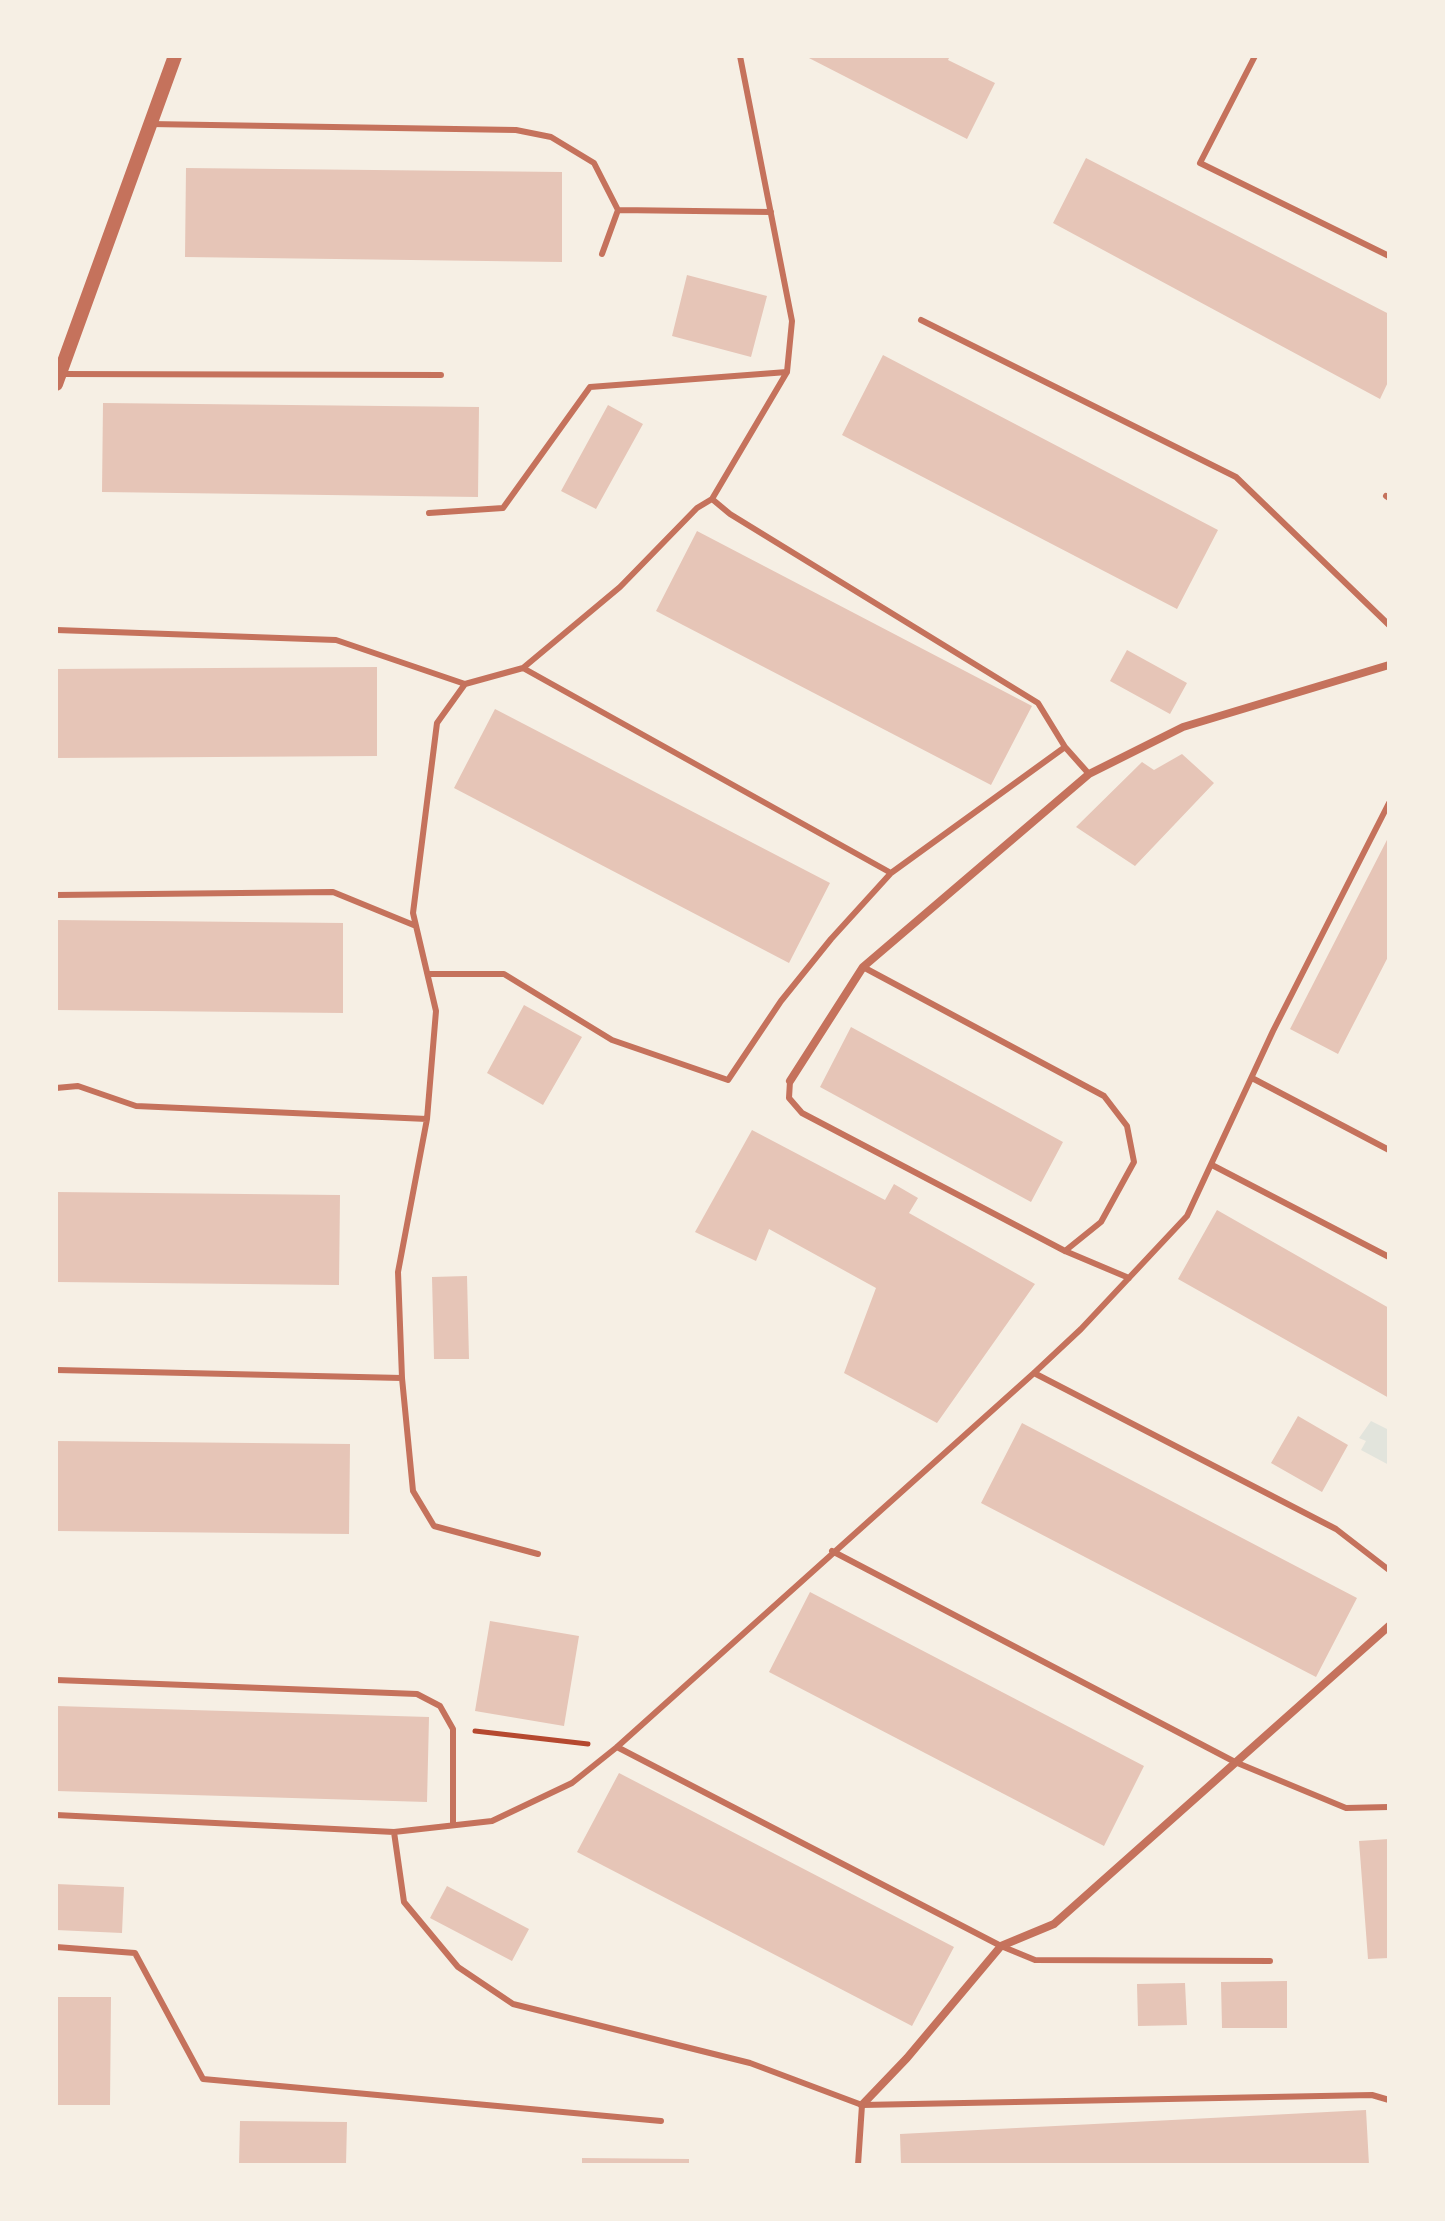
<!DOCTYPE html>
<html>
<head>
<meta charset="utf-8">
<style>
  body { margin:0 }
  #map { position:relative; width:1445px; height:2221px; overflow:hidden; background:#f6efe4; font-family:Quicksand,sans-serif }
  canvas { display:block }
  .frame { position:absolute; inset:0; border:58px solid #f6efe4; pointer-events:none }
</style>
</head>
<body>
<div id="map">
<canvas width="1445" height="2221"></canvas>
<div class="frame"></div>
</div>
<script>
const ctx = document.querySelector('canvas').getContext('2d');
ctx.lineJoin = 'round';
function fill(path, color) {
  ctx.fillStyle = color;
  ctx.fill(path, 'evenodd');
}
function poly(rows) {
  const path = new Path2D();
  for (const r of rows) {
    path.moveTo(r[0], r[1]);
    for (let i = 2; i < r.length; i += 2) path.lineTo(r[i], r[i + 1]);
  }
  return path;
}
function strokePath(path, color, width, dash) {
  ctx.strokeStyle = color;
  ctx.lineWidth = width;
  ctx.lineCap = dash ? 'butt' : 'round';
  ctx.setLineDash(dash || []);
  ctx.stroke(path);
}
fill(poly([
  [1371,1421,1389,1430,1389,1465,1361,1450,1366,1441,1359,1438]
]), '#e2e4dc');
fill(poly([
  [805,56,950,56,948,60,995,83,967,139],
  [1086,158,1389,314,1389,380,1380,399,1053,223],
  [186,168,562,172,562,262,185,257],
  [687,275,767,296,751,357,672,336],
  [883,355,1218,530,1177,609,842,435],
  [103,403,479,407,478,497,102,492],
  [608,405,643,424,596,509,561,491],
  [697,531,1032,706,991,785,656,611],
  [1127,650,1187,683,1170,714,1110,681],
  [377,667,377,756,56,758,56,669],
  [495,709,830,883,789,963,454,788],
  [1182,754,1214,783,1135,866,1076,827,1142,762,1154,770],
  [1389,836,1389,955,1338,1054,1290,1029],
  [56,920,343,923,343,1013,56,1010],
  [524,1005,582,1037,543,1105,487,1073],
  [851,1027,1063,1142,1031,1202,820,1087],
  [752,1130,885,1200,894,1184,918,1198,909,1213,1035,1284,937,1423,844,1373,876,1288,769,1229,756,1261,695,1232],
  [56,1192,340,1195,339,1285,56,1282],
  [1217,1210,1389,1308,1389,1398,1178,1279],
  [467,1276,469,1359,434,1359,432,1277],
  [1298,1416,1348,1445,1322,1492,1271,1463],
  [1022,1423,1357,1598,1316,1677,981,1503],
  [56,1441,350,1444,349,1534,56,1531],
  [810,1592,1144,1766,1104,1846,769,1672],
  [490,1621,579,1636,564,1726,475,1711],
  [56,1706,429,1717,427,1802,56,1791],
  [619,1773,954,1947,912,2026,577,1852],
  [1389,1839,1389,1958,1368,1959,1359,1841],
  [56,1884,124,1887,122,1933,56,1930],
  [447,1886,529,1929,512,1961,430,1918],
  [1287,1981,1287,2028,1222,2028,1221,1982],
  [1185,1983,1187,2025,1138,2026,1137,1984],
  [56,1997,111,1997,110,2105,56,2105],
  [1366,2110,1369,2165,901,2165,900,2134],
  [240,2121,347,2122,346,2165,239,2165],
  [582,2158,689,2159,689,2165,582,2165]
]), '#e6c5b7');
strokePath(poly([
  [475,1731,588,1744]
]), '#b5482f', 5);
strokePath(poly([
  [1255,56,1200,163,1389,256],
  [150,124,516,130,551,137,594,163,618,210],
  [602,254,618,210,771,212],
  [921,320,1236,477,1389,625],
  [60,374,441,375],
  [1386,496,1389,498],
  [712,499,730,514,1038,703,1065,747,1089,774],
  [429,513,503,508,590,387,787,372],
  [56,630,336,640,465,684],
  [523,668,891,873],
  [56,895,333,892,416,926],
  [863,967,1104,1096,1127,1126,1134,1162,1101,1222,1065,1251],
  [428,974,504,974,612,1040,728,1080,781,1001,831,939,891,873,1065,747],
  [1252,1078,1389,1150],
  [790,1081,789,1098,802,1113,1065,1251,1129,1278],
  [56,1088,78,1086,136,1106,427,1119],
  [1212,1165,1389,1257],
  [56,1370,402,1378],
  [1034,1373,1336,1529,1389,1570],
  [832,1551,1235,1762,1346,1808,1389,1807],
  [538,1554,434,1526,413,1491,402,1378,398,1272,427,1119,436,1011,413,913,437,723,465,684,523,668,620,587,697,508,712,499,787,372,792,321,740,56],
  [56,1680,417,1694,440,1706,453,1729,453,1825],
  [617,1747,1001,1946,1035,1960,1270,1961],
  [56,1815,394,1832,492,1821,572,1783,617,1747,1034,1373,1081,1329,1187,1216,1273,1031,1389,803],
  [394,1832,404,1902,458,1967,513,2004,750,2063,862,2105,1372,2095,1389,2100],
  [56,1947,135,1953,203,2079,661,2121],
  [858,2165,862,2105]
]), '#c5725c', 6);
strokePath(poly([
  [790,1081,863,967,1089,774,1183,727,1389,665],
  [862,2105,907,2058,1001,1946,1054,1924,1389,1626]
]), '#c5725c', 8);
strokePath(poly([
  [56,384,175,56]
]), '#c5725c', 14);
</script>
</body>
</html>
